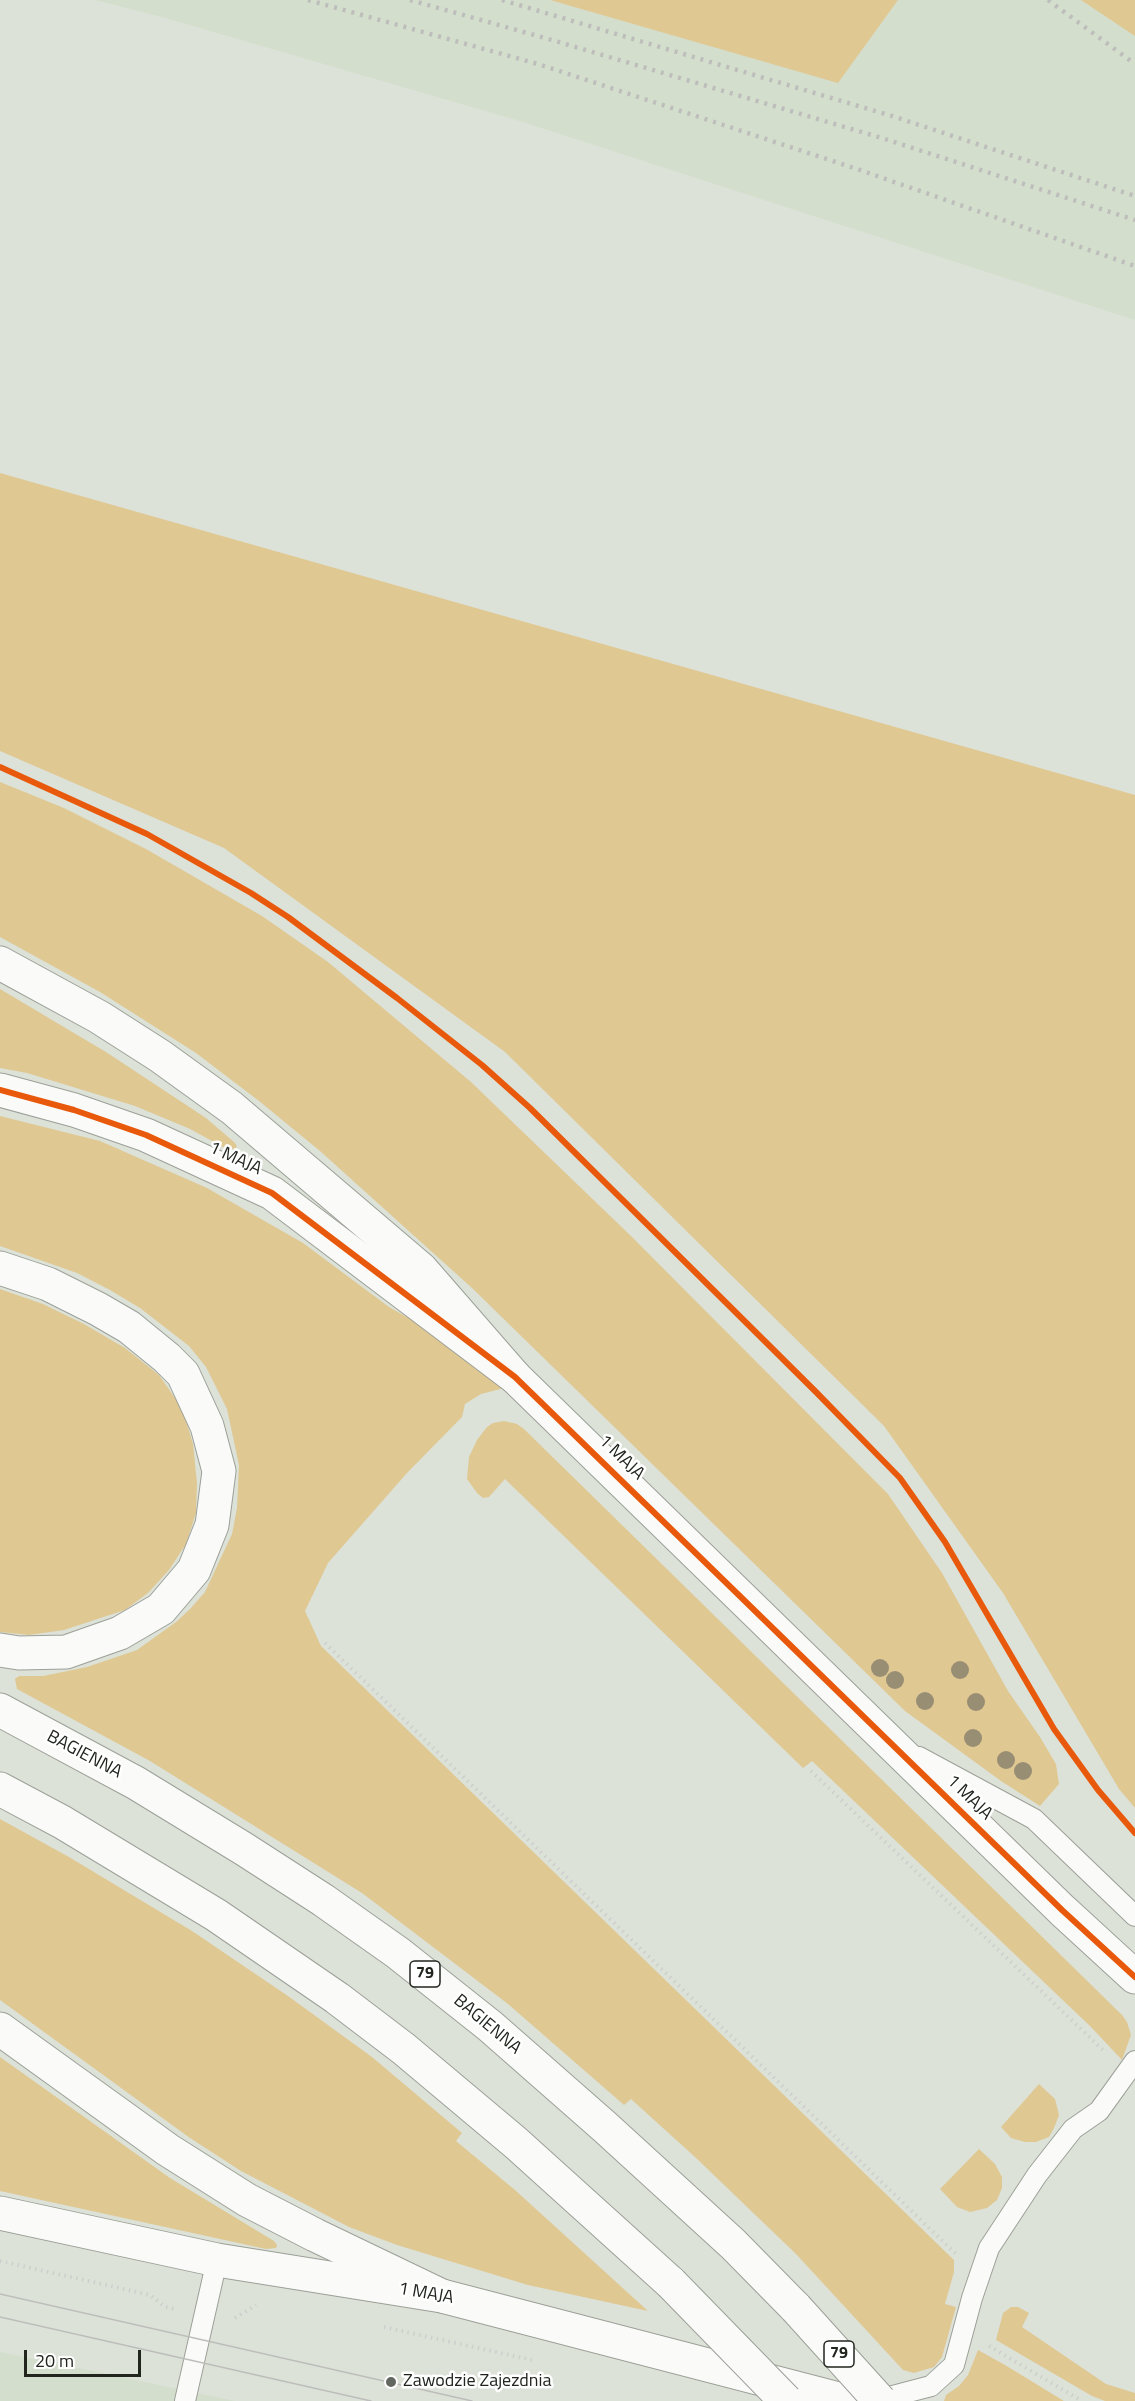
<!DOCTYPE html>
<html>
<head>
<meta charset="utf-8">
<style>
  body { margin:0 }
  #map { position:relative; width:1135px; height:2401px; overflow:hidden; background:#dce2d8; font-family:"Titillium Web",sans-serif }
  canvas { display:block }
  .scale { position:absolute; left:24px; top:2350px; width:117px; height:27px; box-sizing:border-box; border:3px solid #21251e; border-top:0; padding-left:8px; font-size:18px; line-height:21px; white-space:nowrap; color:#21251e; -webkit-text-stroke:4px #fff; paint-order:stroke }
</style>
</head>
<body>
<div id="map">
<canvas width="1135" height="2401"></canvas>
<div class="scale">20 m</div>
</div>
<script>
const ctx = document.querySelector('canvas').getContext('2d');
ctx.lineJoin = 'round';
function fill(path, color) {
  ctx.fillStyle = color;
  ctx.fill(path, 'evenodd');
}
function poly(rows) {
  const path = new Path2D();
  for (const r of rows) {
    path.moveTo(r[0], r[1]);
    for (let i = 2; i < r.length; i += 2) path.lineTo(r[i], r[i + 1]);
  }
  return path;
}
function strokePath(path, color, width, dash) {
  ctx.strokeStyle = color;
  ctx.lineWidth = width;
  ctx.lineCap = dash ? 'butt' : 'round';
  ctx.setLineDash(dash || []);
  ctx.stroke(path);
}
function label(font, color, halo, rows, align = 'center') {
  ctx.font = font + ' "Titillium Web",sans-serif';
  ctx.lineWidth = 5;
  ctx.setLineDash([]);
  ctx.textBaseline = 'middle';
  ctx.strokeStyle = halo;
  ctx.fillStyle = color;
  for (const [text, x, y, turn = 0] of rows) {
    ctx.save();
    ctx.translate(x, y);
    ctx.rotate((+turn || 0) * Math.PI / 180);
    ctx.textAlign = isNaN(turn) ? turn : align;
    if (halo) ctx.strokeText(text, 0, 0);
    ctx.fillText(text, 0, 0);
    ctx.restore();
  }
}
fill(poly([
  [95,0,550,0,838,82,898,0,1135,0,1135,320,523,122,162,17],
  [0,2352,102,2373,235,2401,0,2401]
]), '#d3decc');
fill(poly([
  [550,0,898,0,838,83],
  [1081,0,1135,0,1135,36],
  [0,473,1135,795,1135,1808,1119,1789,1003,1593,884,1426,505,1052,224,848,0,751],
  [0,782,64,808,146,849,262,916,328,962,471,1082,630,1235,888,1494,942,1573,1008,1691,1040,1737,1056,1764,1059,1784,1040,1806,1001,1781,905,1711,472,1288,320,1151,259,1101,196,1053,100,992,0,937],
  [0,989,106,1052,206,1118,234,1142,237,1146,235,1149,223,1147,190,1129,135,1106,27,1073,0,1068],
  [0,1116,100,1141,207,1188,303,1243,389,1307,437,1334,504,1388,481,1394,465,1404,462,1417,407,1473,328,1563,305,1611,321,1646,954,2260,954,2272,945,2304,956,2307,942,2357,934,2367,914,2373,903,2370,796,2254,695,2157,631,2099,624,2105,508,2004,362,1893,150,1761,17,1689,15,1679,19,1676,43,1676,87,1667,137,1650,176,1622,190,1609,205,1592,232,1534,237,1508,239,1465,227,1409,206,1367,189,1346,140,1308,110,1290,77,1273,0,1246],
  [0,1289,43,1304,84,1324,125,1348,159,1375,182,1408,193,1444,197,1483,196,1513,186,1544,169,1570,148,1593,125,1610,64,1630,29,1635,0,1632],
  [504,1421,517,1424,524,1429,1122,2015,1127,2022,1131,2035,1122,2060,1091,2027,812,1761,803,1768,505,1479,489,1497,483,1498,477,1493,467,1479,469,1457,477,1440,487,1427,493,1423],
  [0,1819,69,1857,192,1931,288,1996,372,2057,462,2133,456,2141,515,2190,648,2311,528,2285,397,2245,349,2227,241,2171,190,2138,0,2000],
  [0,2057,170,2178,274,2241,277,2245,276,2248,266,2249,0,2191],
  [1039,2084,1055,2099,1059,2115,1054,2128,1049,2137,1036,2142,1025,2142,1011,2138,1001,2127],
  [979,2149,995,2164,1002,2177,1002,2188,997,2200,987,2208,970,2212,957,2207,940,2189],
  [1011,2307,1018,2307,1029,2313,1022,2327,1106,2384,1135,2393,1135,2401,1105,2401,1092,2396,996,2340,1003,2313],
  [978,2350,1005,2365,1064,2401,944,2401,946,2395,959,2386,968,2375]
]), '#e0c893');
const service = poly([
  [919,1757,1034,1819,1135,1916],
  [185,2401,217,2260],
  [874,2401,931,2386,954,2365,972,2298,989,2248,1037,2175,1073,2129,1099,2111,1135,2061]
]);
const tertiary = poly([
  [0,1090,74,1110,146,1135,272,1193,515,1377,1062,1910,1135,1977],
  [0,2213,217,2260,442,2296,846,2401]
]);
const primary = poly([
  [0,963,99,1017,160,1056,232,1108,421,1269,515,1377],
  [0,1268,48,1284,98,1309,129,1327,167,1358,183,1374,207,1426,219,1471,212,1525,194,1570,161,1609,120,1633,66,1652,19,1653,0,1650],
  [0,1710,136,1783,244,1849,323,1900,398,1953,490,2026,605,2127,733,2244,796,2308],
  [0,1789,62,1822,216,1915,337,1998,404,2049,516,2143,671,2283],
  [0,2029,168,2150,247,2200,315,2235,442,2296]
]);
strokePath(service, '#9ca098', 22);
strokePath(tertiary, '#9ca098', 35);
strokePath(primary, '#9ca098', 35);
strokePath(poly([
  [325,1643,956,2254],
  [811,1771,1106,2053],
  [0,2261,150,2295,165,2307,175,2309],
  [235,2318,256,2305],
  [384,2327,532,2360],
  [989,2346,1082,2401]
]), '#cecfcd', 4, [1.5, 4.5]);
strokePath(service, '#fafbf9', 20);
strokePath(tertiary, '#fafbf9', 33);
strokePath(primary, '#fafbf9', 33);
strokePath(poly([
  [0,2294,472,2401],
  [0,2317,371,2401]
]), '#bdbebb', 1.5);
strokePath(poly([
  [308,0,538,64,857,169,1135,266],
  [410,0,552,40,885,139,1135,220],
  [502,0,892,116,1135,196],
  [1048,0,1135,64]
]), '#bdbebb', 4.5, [3, 6]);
const primaryBridge = poly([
  [671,2283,786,2401],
  [796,2308,880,2401]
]);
strokePath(primaryBridge, '#9ca098', 35, []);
strokePath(primaryBridge, '#fafbf9', 33);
strokePath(poly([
  [0,767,147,834,251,893,288,917,397,998,482,1065,530,1108,816,1392,900,1478,945,1542,1054,1729,1098,1790,1135,1833],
  [0,1090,74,1110,146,1135,272,1193,515,1377,1062,1910,1135,1977]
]), '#e8590c', 6);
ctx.fillStyle = '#988e74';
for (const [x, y] of [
  [880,1668],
  [960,1670],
  [895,1680],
  [925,1701],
  [976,1702],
  [973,1738],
  [1006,1760],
  [1023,1771]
]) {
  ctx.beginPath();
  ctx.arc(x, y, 9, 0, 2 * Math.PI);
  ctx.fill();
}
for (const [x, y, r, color] of [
  [391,2382,6,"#62675f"]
]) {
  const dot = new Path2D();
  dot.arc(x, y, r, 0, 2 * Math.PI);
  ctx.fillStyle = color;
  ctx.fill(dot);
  strokePath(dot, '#fff', 2);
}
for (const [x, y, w] of [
  [425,1974,30],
  [839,2354,30]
]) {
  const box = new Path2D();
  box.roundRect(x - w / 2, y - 13, w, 26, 4.5);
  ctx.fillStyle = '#fff';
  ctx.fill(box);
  strokePath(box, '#21251e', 1.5);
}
label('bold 16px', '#21251e', null, [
  ["79",425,1974],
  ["79",839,2354]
]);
label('18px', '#21251e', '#fff', [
  ["1 MAJA",235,1159,25],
  ["1 MAJA",621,1458,44],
  ["BAGIENNA",84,1755,28],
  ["1 MAJA",969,1798,44],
  ["BAGIENNA",487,2025,40],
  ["1 MAJA",426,2294,10]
]);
label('18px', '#21251e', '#fff', [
  ["Zawodzie Zajezdnia",403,2382]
], 'left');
</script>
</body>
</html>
